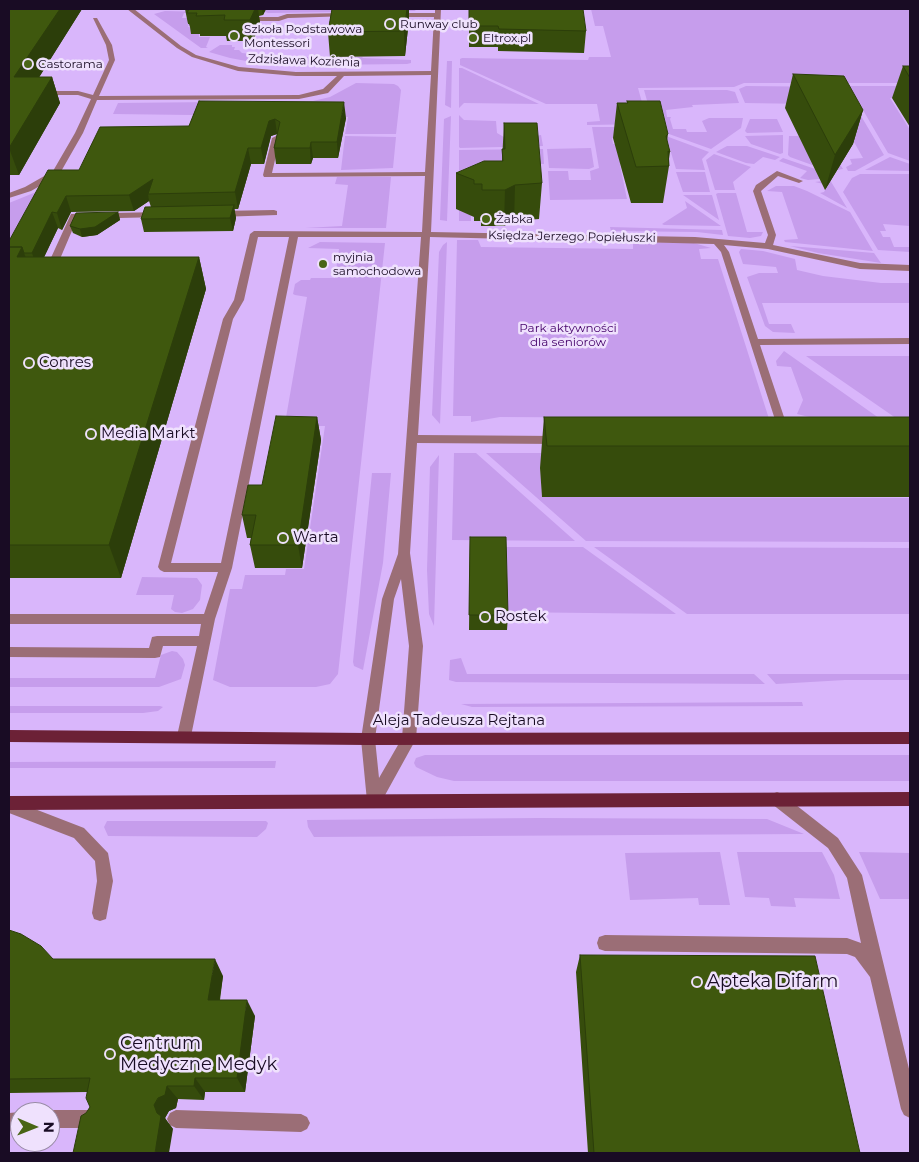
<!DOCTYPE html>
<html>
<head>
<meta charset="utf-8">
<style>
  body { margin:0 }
  #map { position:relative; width:919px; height:1162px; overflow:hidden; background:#d9b6fb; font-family:Montserrat,sans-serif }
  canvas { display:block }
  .frame { position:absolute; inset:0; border:10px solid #190c24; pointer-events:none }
  .north { position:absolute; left:10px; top:1102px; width:50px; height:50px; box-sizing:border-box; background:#efe1fd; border:1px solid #998ca6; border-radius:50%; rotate:91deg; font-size:14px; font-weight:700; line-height:20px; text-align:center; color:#190c24 }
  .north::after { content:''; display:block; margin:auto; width:18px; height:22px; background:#496516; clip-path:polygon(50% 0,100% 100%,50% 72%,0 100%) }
</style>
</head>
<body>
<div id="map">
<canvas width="919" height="1162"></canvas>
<div class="frame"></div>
<div class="north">N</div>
</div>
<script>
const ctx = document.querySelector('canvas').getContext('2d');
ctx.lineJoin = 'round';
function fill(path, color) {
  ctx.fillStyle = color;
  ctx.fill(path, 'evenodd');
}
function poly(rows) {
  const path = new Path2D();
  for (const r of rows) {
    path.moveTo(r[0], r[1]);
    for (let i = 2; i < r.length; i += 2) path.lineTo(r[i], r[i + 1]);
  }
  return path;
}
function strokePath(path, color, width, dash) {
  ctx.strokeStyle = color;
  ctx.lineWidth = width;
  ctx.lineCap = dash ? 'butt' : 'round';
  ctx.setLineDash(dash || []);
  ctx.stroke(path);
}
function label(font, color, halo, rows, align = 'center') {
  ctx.font = font + ' Montserrat,sans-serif';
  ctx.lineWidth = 5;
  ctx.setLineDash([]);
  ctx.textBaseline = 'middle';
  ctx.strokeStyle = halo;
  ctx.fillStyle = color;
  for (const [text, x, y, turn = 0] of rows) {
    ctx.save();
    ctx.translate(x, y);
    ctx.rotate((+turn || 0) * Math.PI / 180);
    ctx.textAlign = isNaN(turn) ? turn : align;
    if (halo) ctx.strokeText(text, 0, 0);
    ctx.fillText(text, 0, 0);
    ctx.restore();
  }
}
fill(poly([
  [257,9,413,9,416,11,268,13],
  [591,9,910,9,910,83,744,83,734,87,638,88,648,124,587,125,587,122,600,121,597,104,546,104,460,65,460,59,462,58,588,60,589,57,611,57,603,26,595,26],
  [165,11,211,12,184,13,182,18,190,18,187,24,189,24,188,27,192,27,191,31,193,34,199,34,199,37,210,37,206,47,208,48,201,48,154,14],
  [220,45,232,45,232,47,235,47,234,50,239,50,242,53,261,55,261,58,308,57,312,64,257,63,230,58,209,52],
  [326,57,362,57,363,58,411,60,411,63,407,64,320,65],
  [447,61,452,61,451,108,445,105],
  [459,68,462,68,539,104,464,103,459,108],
  [356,83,394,84,398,86,401,90,396,134,345,134,348,117,113,114,118,103,313,101,330,97],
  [746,86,844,87,884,155,855,171,848,171,846,167,852,164,850,159,863,158,840,117,807,104,745,103,739,89],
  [849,86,910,86,910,98,890,98,910,130,910,161,888,153],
  [644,90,727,90,735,92,739,103,692,105,693,107,666,110,667,117,671,117,670,119,673,129,686,129,687,132,707,132,702,121,709,118,743,118,741,128,711,149,655,129],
  [459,115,464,120,496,121,497,133,509,140,541,135,543,146,460,148,459,147],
  [451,116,447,221,440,220,444,119],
  [750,119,777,119,783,132,747,133,745,131],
  [592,127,642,127,622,137,612,138,613,144,619,144,621,153,617,154,622,154,620,165,627,199,550,200,548,171,568,171,569,180,591,180,590,171,599,168],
  [783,135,783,153,780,154,751,144,745,136],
  [345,136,396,137,393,168,341,170],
  [666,136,709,152,702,159,705,170,676,169],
  [789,136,804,136,838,161,843,169,829,171,790,157,788,155],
  [727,146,747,146,780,157,775,160,763,157,754,164,746,163,716,152],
  [591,148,594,167,589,169,549,168,547,149],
  [543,149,544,164,502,163,470,196,471,221,459,221,459,150],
  [714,154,751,167,733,182,735,190,715,190,706,160],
  [890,157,910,164,910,171,865,170],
  [783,158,827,173,830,178,808,180,800,178,807,171,779,161],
  [676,172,705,172,710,192,683,192],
  [860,174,910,174,910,226,883,224,886,231,880,231,883,237,890,237,894,247,910,247,910,252,878,250,843,192,852,178],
  [337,177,391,177,386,228,305,228,342,226,348,185,335,184],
  [830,180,847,208,820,193,824,192,828,185,815,182],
  [51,186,9,248,9,203],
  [776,186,794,186,807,191,850,212,873,251,785,242,784,240,798,239,782,192,767,191],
  [718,193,736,193,747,232,763,232,761,236,750,238,728,236,716,194],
  [683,195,712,195,719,220],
  [685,201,721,226,664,225,662,224,687,208],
  [610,227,722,230,723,235,697,232,611,231],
  [457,240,478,240,481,247,633,249,633,242,694,243,711,248,699,249,701,259,718,259,770,422,672,418,500,417,471,422,471,416,453,416],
  [320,242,385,243,338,674,330,684,316,687,230,687,213,680,230,589,242,589,245,575,285,575,286,569,304,569,325,426,301,426,284,429,307,297,295,295,293,294,295,284,301,280,310,280,311,278,335,278,339,249,308,248],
  [447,242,440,424,432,415,439,252,443,245],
  [790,246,874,253,881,263,818,253],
  [741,249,763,251,795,259,797,270,823,276,881,283,910,283,910,303,762,303,769,324,791,324,795,333,773,332,765,326,747,277,759,273,778,273,776,267,743,264,739,252],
  [784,351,886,423,809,417,797,414,803,400,791,367,777,366,776,361],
  [806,356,910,356,910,423,903,423],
  [454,453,476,453,575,541,452,540],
  [486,453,557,453,559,468,540,468,542,497,910,498,910,542,586,541],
  [439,455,434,626,429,614,427,570,430,467],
  [372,473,391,473,383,563,363,670,354,666,353,662],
  [470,547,583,547,676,614,503,612],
  [594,547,910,548,910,614,687,614],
  [142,577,197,578,202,585,200,600,193,609,182,613,175,612,171,609,174,595,136,595],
  [172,651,177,652,183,659,185,665,181,679,159,687,9,687,9,678,155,678,161,655],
  [461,658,467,674,754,674,765,684,456,682,449,680,450,660],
  [767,674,910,674,910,680,845,680,776,684],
  [802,702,803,706,472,707,461,704],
  [9,706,160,706,163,707,158,711,143,713,9,713],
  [425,755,910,755,910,781,454,781,437,777,416,767,414,763,416,758],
  [276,761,275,768,9,768,9,762],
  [538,818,767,819,804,834,314,837,308,827,307,820],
  [107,821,266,821,268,823,266,829,257,837,108,836,104,827],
  [720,852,730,905,699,905,698,898,630,900,625,853],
  [737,852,822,852,834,875,840,899,794,898,796,907,771,906,769,898,745,897],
  [859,852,910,853,910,899,880,899]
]), '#c69dec');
fill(poly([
  [127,9,134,9,181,46,196,55,239,67,296,72,431,71,434,17,393,17,390,15,393,13,435,13,435,9,441,9,431,232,695,237,765,243,768,235,753,191,756,185,777,171,803,181,799,183,778,176,761,191,776,235,773,245,860,263,910,265,910,271,860,269,768,249,724,245,729,252,758,339,910,338,910,344,760,345,789,432,784,436,779,432,721,252,714,244,430,237,418,435,558,436,563,440,558,444,417,443,410,553,423,646,416,739,379,806,374,808,369,806,367,801,361,739,382,599,398,554,421,237,298,237,232,568,215,619,191,736,189,740,184,742,179,740,177,736,197,646,163,646,160,657,155,658,9,657,9,647,149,648,152,637,157,636,199,636,201,624,9,624,9,614,204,614,218,572,164,572,160,570,158,567,223,319,234,300,250,234,254,231,422,232,425,176,264,177,263,175,272,138,276,136,280,138,272,173,425,172,431,75,344,76,328,93,299,99,97,100,83,133,59,175,31,191,9,198,9,193,25,187,53,171,75,133,91,99,78,95,43,95,39,93,43,91,78,91,93,95,109,60,106,45,93,18,97,18,112,45,115,60,99,96,299,95,323,89,337,76,296,76,238,71,192,57,177,48,127,9],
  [258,237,289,237,221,563,171,563,233,319,244,300,258,237],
  [401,579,409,646,402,738,379,778,375,739,394,599,401,579],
  [348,13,350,14,350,16,288,18,279,21,243,21,240,19,243,17,278,17,287,14,348,13],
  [274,210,277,211,277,215,219,217,215,214,219,211,274,210],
  [159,212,162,213,162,217,77,219,54,273,49,276,44,273,71,214,159,212],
  [777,792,782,794,838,838,862,875,910,1073,910,1118,904,1115,901,1109,870,977,855,957,847,954,605,951,599,949,597,943,599,937,605,935,847,938,861,943,847,878,828,848,772,804,770,799,772,794,777,792],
  [9,799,84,828,108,853,113,881,106,919,100,921,94,919,92,913,97,881,95,861,74,838,9,813,9,799],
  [50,1110,93,1110,99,1113,102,1119,99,1125,93,1128,50,1128,50,1112,45,1112,50,1110],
  [176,1110,301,1114,307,1117,310,1123,307,1129,301,1132,176,1128,170,1125,167,1119,170,1113,176,1110],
  [20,1112,20,1130,9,1131,9,1113,20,1112]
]), '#9b6e76');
fill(poly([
  [9,730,368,733,910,732,910,744,368,745,9,742,9,730],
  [910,792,910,806,9,810,9,796,910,792]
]), '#6c2136');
fill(poly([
  [9,9,82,9,39,77,52,77,60,103,19,175,9,175],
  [185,9,266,9,263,15,259,16,260,23,253,41,227,41,226,36,200,36,200,34,191,34,190,27,189,24,188,24],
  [332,9,409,9,409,19,405,56,330,57,328,32],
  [469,9,586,31,584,53,498,51,498,47,469,47],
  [903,66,910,66,910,127,892,98],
  [793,74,863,110,853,144,825,190,785,108],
  [199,101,346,118,338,158,313,158,311,164,276,164,274,148,277,134,271,136,264,164,251,164,238,209,234,209,236,218,233,231,144,232,141,219,151,207,149,201,134,211,71,212,62,230,58,228,44,257,199,257,206,289,121,578,9,578,9,241,79,170,189,126],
  [627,101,668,134,667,141,670,152,669,159,669,166,663,203,631,203,613,138,617,103,627,103],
  [504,123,542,183,539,219,514,221,504,226,481,226,481,221,474,221,474,217,456,209,456,173,502,161],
  [118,212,120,220,97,235,82,237,73,233,70,226],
  [317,417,321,440,302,568,255,568,250,545,251,538,247,538,242,515,262,485],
  [544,417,910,417,910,497,542,497,540,468],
  [470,537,508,615,507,630,469,630],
  [9,930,53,959,223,976,220,1000,255,1016,245,1092,205,1092,204,1100,178,1099,176,1108,169,1111,165,1118,167,1121,173,1129,90,1107,87,1092,9,1093],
  [580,955,860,1153,588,1153,576,972]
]), '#364c0c');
fill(poly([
  [60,9,82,9,23,103,14,77],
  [255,9,258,9,260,23,253,41,250,20],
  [262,9,266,9,263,15],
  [407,9,409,9,409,19,405,56,404,31],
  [52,77,60,103,19,175,9,148],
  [344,102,346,118,338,158,337,142],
  [863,110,853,144,825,190,835,155],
  [275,119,277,134,271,136,264,164,261,148,269,121],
  [311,142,313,158,311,164,310,148],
  [248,148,251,164,238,209,235,192],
  [153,179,148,194,149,201,134,211,129,195],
  [515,185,514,221,504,226,505,190],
  [66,196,71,212,62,230,57,213],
  [234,205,236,218,233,231,230,218],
  [52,212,58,228,38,270,32,253],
  [118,212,120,220,97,235,82,237,80,229],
  [22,247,33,279,17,257],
  [199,257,206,289,121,578,109,545],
  [317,417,321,440,302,568,298,545],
  [215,959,223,976,217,1016,208,1000],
  [247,1000,255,1016,245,1092,237,1078],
  [195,1078,205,1092,204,1100,194,1086],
  [167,1086,178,1099,176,1108,169,1111,165,1118,167,1121,173,1129,169,1153,155,1153,157,1113,154,1105]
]), '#2c3e0a');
const building = poly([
  [9,9,60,9,14,77,52,77,9,148,9,9],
  [189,9,255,9,250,20,224,20,225,15,196,16,197,13,187,13,189,9],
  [332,9,407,9,404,31,328,32,332,9],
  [469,9,583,9,586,31,499,29,498,26,469,26,469,9],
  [903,66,910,66,910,78,903,66],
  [793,74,844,76,863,110,835,155,793,74],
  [199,101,344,102,337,142,311,142,310,148,274,148,280,122,275,119,269,121,261,148,248,148,235,192,148,194,153,179,129,195,66,196,57,213,52,212,32,253,24,253,22,247,9,247,9,241,48,170,79,170,100,127,189,126,199,101],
  [627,101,660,101,668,134,666,136,670,152,668,151,669,166,636,167,617,103,628,103,627,101],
  [504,123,537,123,542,183,515,185,505,190,482,190,482,184,474,184,474,180,456,173,484,161,503,161,502,149,505,149,504,123],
  [234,205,230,218,141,219,145,207,234,205],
  [118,212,95,227,80,229,70,226,76,213,118,212],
  [9,247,22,247,17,257,199,257,109,545,9,545,9,247],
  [276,416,317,417,298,545,250,545,256,515,242,515,248,485,262,485,276,416],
  [544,417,910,417,910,446,547,446,544,417],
  [470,537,506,537,508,615,469,615,470,537],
  [9,930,21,934,41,946,53,959,215,959,208,1000,247,1000,237,1078,195,1078,194,1086,167,1086,165,1095,158,1098,154,1105,157,1113,161,1116,155,1153,73,1153,81,1116,86,1113,90,1107,86,1098,90,1078,9,1079,9,930],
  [580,955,815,956,860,1153,594,1153,580,955]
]);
fill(building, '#3f580e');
strokePath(building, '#2c3e0a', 1);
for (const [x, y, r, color] of [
  [390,24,5,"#496516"],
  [234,36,5,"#496516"],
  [473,38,5,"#496516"],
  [28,64,5,"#496516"],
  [486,219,5,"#496516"],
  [323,264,5,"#496516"],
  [29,363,5,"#496516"],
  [91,434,5,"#496516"],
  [283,538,5,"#496516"],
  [485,617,5,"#496516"],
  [697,982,5,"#496516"],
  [110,1054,5,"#496516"]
]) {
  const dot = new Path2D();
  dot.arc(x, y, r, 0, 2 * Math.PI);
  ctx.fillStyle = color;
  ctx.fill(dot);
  strokePath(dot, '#efe1fd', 2);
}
label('12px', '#190c24', '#efe1fd', [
  ["Runway club",400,24],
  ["Szkoła Podstawowa",244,29],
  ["Montessori",244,43],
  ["Eltrox.pl",483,38],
  ["Castorama",38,64],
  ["Żabka",496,219],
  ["myjnia",333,257],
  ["samochodowa",333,271]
], 'left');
label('12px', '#190c24', '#efe1fd', [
  ["Zdzisława Kozienia",304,61,2],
  ["Księdza Jerzego Popiełuszki",572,237,1]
]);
label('12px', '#440069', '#efe1fd', [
  ["Park aktywności",568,328],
  ["dla seniorów",568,342]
]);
label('15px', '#190c24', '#efe1fd', [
  ["Conres",39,363],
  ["Media Markt",101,434],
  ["Warta",293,538],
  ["Rostek",495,617]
], 'left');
label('15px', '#190c24', '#efe1fd', [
  ["Aleja Tadeusza Rejtana",459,721]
]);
label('18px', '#190c24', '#efe1fd', [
  ["Apteka Difarm",707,982],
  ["Centrum",120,1044],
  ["Medyczne Medyk",120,1065]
], 'left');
</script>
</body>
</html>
